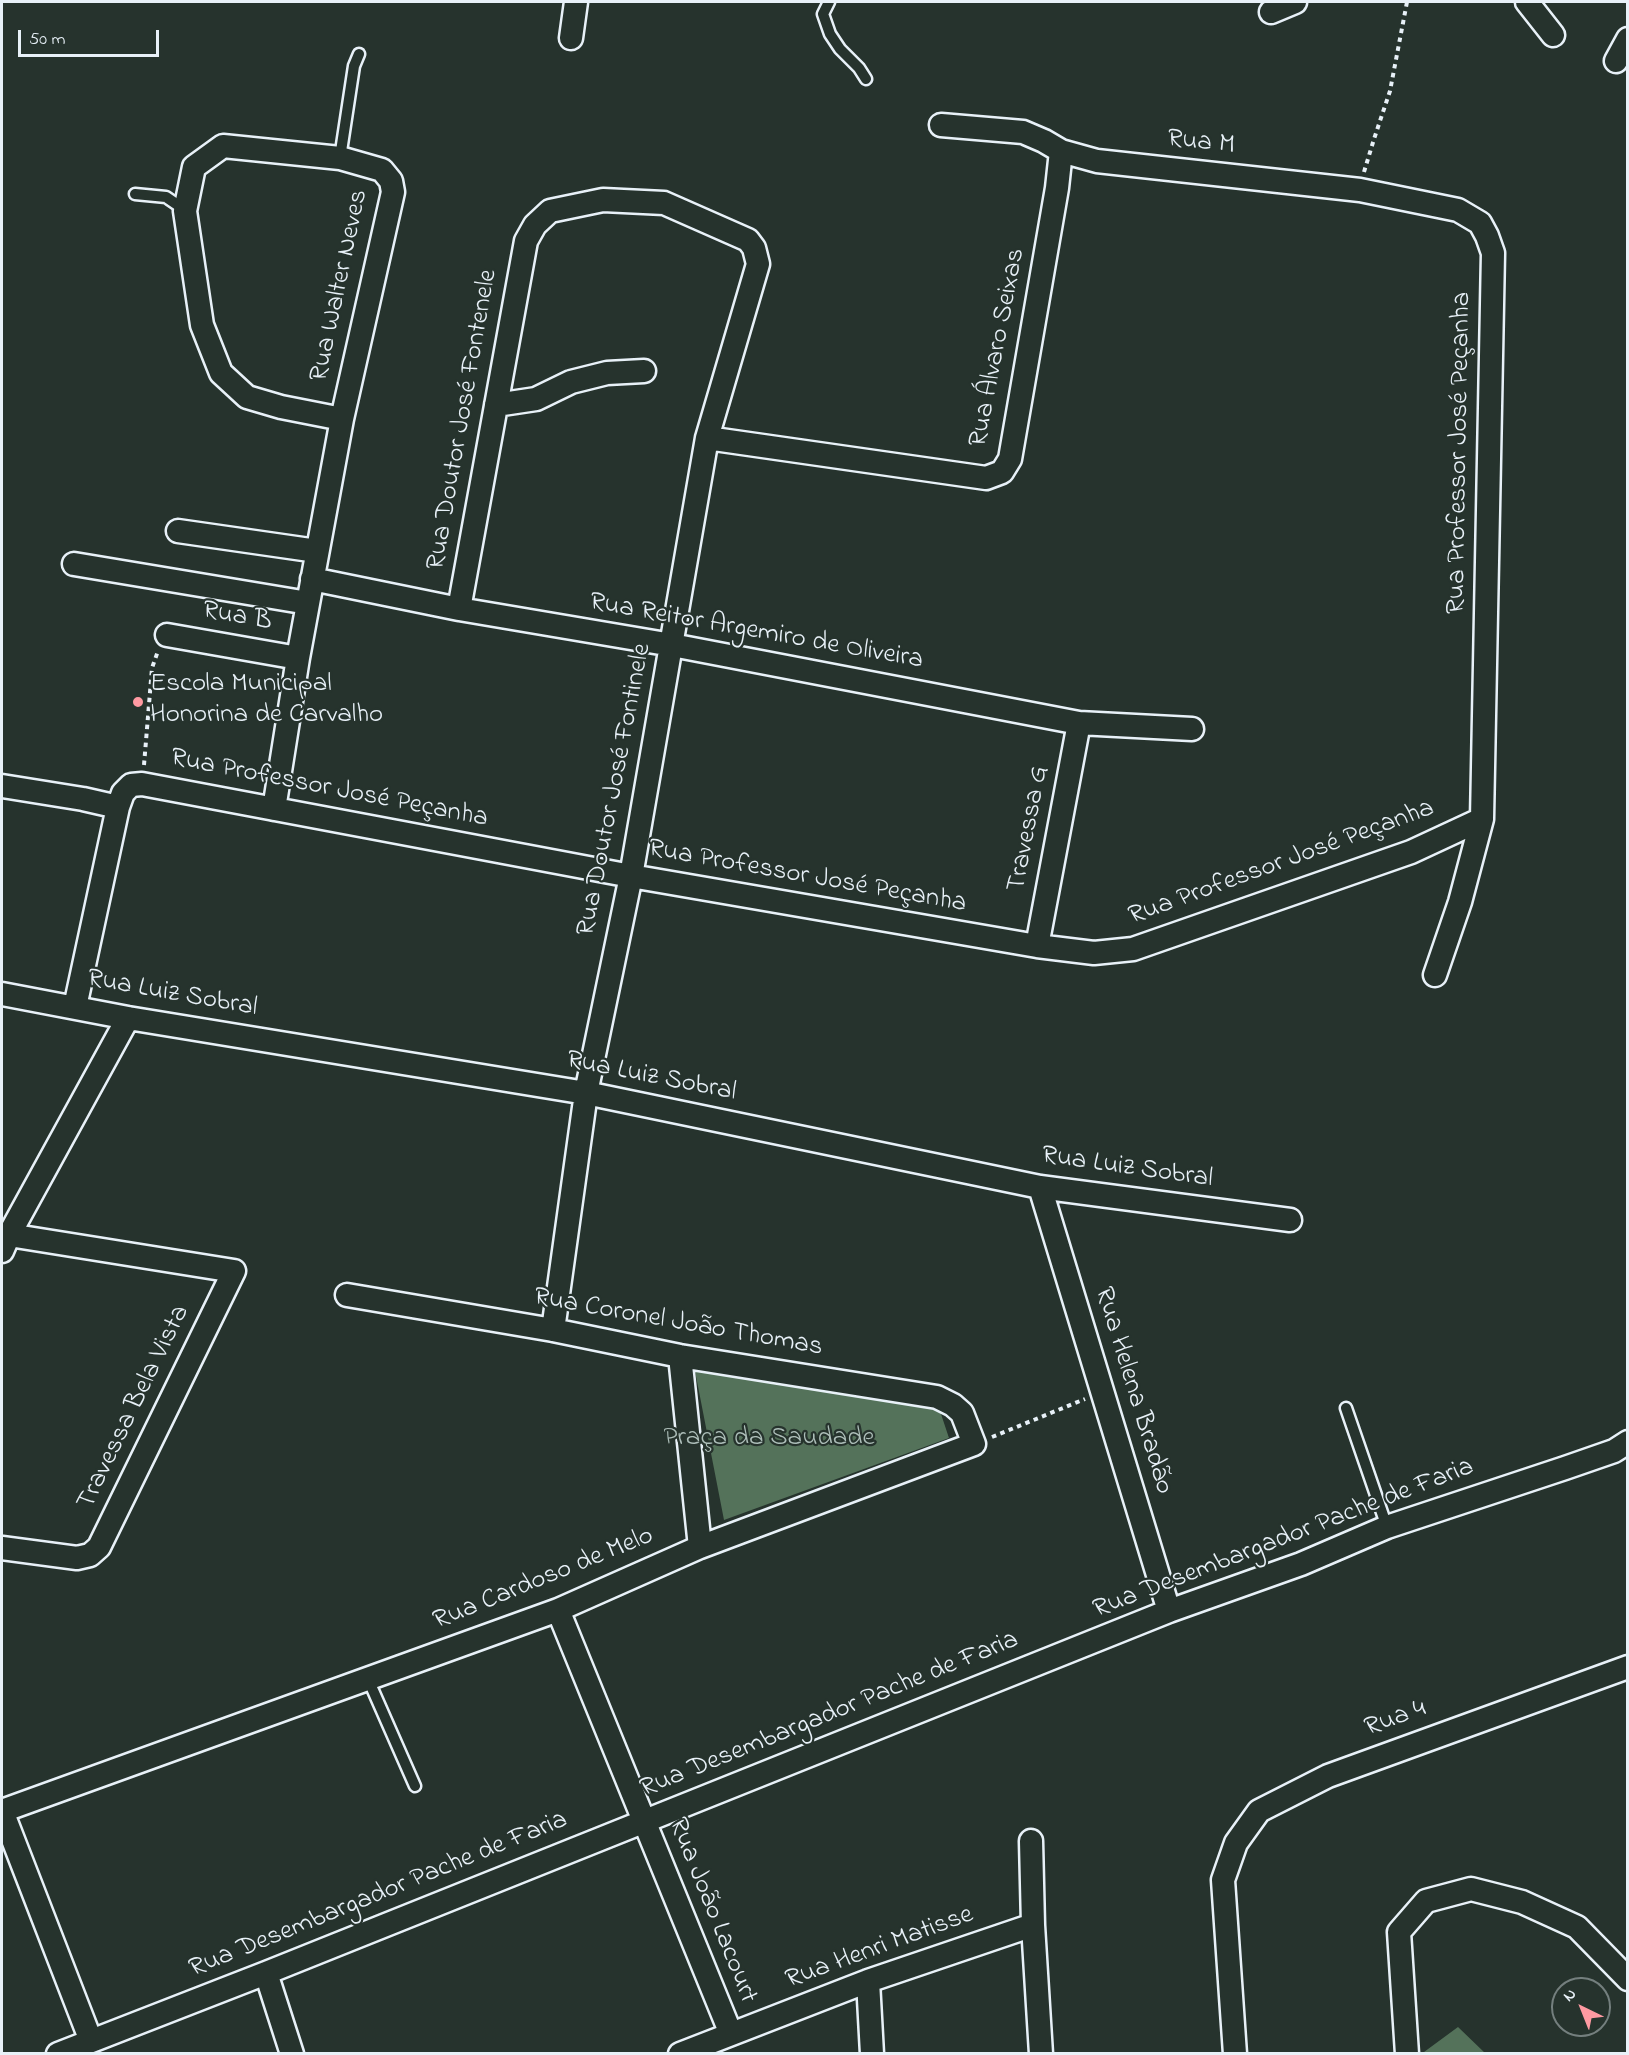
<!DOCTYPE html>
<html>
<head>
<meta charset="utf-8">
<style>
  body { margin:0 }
  #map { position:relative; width:1629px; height:2055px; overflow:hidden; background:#26332d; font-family:"Indie Flower",sans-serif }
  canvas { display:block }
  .frame { position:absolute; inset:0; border:3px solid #e8f1f8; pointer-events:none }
  .north { position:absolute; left:1551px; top:1977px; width:60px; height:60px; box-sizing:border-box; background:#26332d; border:2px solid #747f7e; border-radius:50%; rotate:317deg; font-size:16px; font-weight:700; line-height:24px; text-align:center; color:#e8f1f8 }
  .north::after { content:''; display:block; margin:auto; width:21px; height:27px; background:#ff9aa2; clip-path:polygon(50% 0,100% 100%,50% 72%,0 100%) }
  .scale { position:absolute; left:18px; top:30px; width:141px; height:27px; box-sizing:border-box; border:3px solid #e8f1f8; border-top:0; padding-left:8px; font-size:18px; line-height:21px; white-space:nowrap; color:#e8f1f8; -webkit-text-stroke:4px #26332d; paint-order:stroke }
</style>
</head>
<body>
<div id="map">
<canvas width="1629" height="2055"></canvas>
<div class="frame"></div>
<div class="north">N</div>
<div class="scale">50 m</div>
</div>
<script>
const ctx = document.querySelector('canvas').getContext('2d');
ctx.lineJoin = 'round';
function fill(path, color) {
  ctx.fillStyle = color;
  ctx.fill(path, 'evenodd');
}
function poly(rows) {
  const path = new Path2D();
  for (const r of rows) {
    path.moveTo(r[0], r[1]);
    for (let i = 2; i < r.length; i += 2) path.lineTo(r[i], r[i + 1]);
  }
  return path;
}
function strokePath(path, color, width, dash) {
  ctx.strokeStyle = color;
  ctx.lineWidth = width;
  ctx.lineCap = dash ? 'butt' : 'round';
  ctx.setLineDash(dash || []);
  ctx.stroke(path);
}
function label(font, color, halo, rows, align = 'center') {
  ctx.font = font + ' "Indie Flower",sans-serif';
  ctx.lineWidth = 4.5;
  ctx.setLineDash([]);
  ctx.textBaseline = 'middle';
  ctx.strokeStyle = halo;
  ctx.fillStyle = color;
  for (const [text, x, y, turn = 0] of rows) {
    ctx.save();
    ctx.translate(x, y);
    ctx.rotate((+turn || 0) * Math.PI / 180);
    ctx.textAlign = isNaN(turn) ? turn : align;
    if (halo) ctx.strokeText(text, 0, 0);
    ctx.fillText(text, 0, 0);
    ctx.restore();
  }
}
fill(poly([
  [695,1371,938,1405,949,1438,724,1520],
  [1458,2027,1485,2053,1424,2053,1424,2052]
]), '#54725a');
const lane = poly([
  [829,2,823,14,830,34,840,49,859,68,866,79],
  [340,158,354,66,359,54],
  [135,194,166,197,185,210],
  [1346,1408,1387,1527],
  [368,1679,415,1786]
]);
const street = poly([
  [1527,2,1553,35],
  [1271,12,1295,2],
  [571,38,576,2],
  [1616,61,1628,39],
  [941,125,1023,132,1044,141,1061,151,1097,161,1360,190,1458,210,1480,223,1487,236,1493,253,1482,819,1460,902,1435,975],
  [496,405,536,399,571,382,607,373,644,371],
  [707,438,986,478,1002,472,1010,459,1057,188,1061,151],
  [178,531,317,551],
  [74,564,308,603],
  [312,579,459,609,672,645,1079,723,1192,729],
  [459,609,526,241,535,225,550,211,603,200,664,203,748,240,754,248,758,264,707,438,631,876,586,1093,553,1330],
  [167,635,298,658],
  [2,786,83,799,118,807],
  [274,809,298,658,342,419,393,192,391,181,382,170,340,158,223,146,194,167,185,211,202,325,221,373,247,397,281,407,342,419],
  [1037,946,1079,723],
  [2,994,128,1018,586,1093,1040,1187,1290,1220],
  [75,1007,118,807,123,793,131,785,142,784,631,876,1037,946,1094,953,1133,949,1411,852,1482,819],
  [1040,1187,1169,1611],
  [2,1251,9,1235,128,1018],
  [680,1356,700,1547],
  [2,1548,77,1558,90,1555,99,1547,234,1271,9,1235],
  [558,1610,731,2034],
  [2,1811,558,1610,700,1547,974,1444,962,1413,953,1405,937,1397,680,1356,553,1330,347,1295],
  [2,1811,91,2041],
  [1031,1841,1033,1925,1041,2054],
  [266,1973,292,2054],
  [868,1981,872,2054],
  [58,2054,266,1973,1169,1611,1301,1564,1387,1527,1565,1468,1614,1451,1628,1442],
  [680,2054,868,1981,1033,1925],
  [1235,2054,1223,1880,1236,1843,1259,1811,1328,1776,1628,1667],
  [1407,2054,1399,1932,1426,1901,1471,1889,1522,1902,1577,1927,1628,1979]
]);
strokePath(lane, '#e8f1f8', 15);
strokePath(street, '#e8f1f8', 27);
strokePath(poly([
  [1364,172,1374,139,1390,91,1407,2],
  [144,765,152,668,158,651],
  [992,1437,1085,1399]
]), '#e8f1f8', 4, [4.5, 4.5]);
strokePath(lane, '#26332d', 10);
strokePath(street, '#26332d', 22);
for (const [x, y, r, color] of [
  [138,702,6,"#ff9aa2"]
]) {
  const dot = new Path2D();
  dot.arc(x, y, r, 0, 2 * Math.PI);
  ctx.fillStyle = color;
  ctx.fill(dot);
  strokePath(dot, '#26332d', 2);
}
label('27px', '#e8f1f8', '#26332d', [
  ["Rua M",1201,144,6],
  ["Rua Walter Neves",341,286,-78],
  ["Rua Álvaro Seixas",999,348,-79],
  ["Rua Doutor José Fontenele",464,420,-80],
  ["Rua Professor José Peçanha",1461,453,-89],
  ["Rua B",237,618,10],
  ["Rua Reitor Argemiro de Oliveira",756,633,10],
  ["Rua Professor José Peçanha",329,790,11],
  ["Rua Doutor José Fontinele",616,790,-79],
  ["Travessa G",1030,829,-79],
  ["Rua Professor José Peçanha",1282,864,-20],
  ["Rua Professor José Peçanha",807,878,10],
  ["Rua Luiz Sobral",172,995,10],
  ["Rua Luiz Sobral",651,1078,11],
  ["Rua Luiz Sobral",1127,1169,8],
  ["Rua Coronel João Thomas",678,1324,10],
  ["Rua Helena Bradão",1132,1391,73],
  ["Travessa Bela Vista",135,1408,-64],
  ["Rua Desembargador Pache de Faria",1284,1540,-21],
  ["Rua Cardoso de Melo",544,1580,-22],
  ["Rua Desembargador Pache de Faria",830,1716,-22],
  ["Rua 4",1396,1720,-20],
  ["Rua Desembargador Pache de Faria",379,1896,-22],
  ["Rua João Lacourt",711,1911,68],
  ["Rua Henri Matisse",880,1949,-20]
]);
label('27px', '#e8f1f8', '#26332d', [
  ["Escola Municipal",150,686],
  ["Honorina de Carvalho",150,717]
], 'left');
label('27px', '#adbeb9', '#26332d', [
  ["Praça da Saudade",769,1440]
]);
</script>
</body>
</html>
